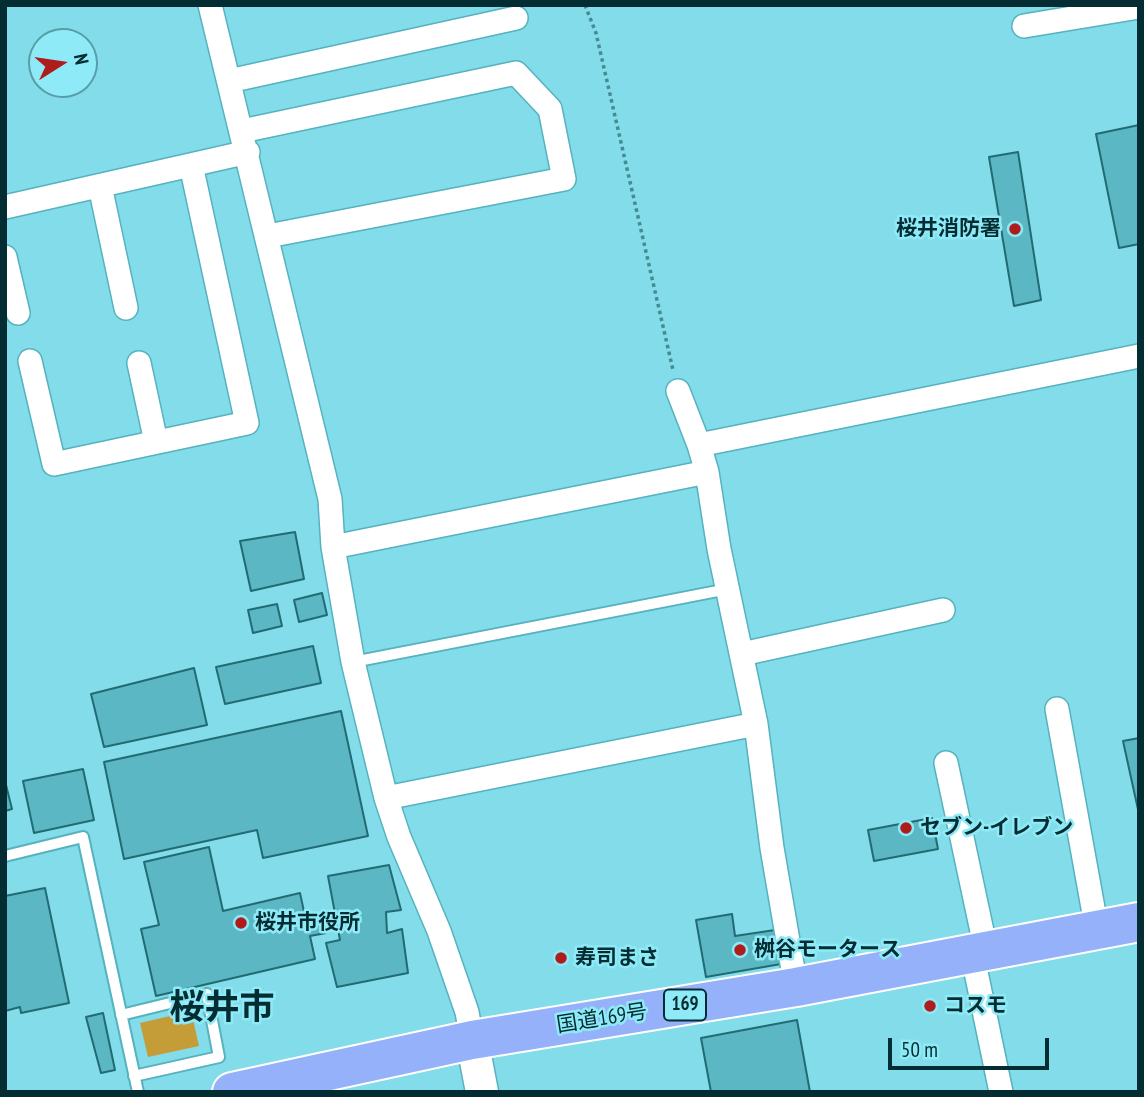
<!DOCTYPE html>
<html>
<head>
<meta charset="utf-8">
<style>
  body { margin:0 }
  #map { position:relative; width:1144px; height:1097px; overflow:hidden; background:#82dce9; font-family:"PT Sans Narrow",sans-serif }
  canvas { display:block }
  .frame { position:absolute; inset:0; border:7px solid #032d32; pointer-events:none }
  .north { position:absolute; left:28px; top:28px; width:70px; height:70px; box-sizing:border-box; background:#8feaf7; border:2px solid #579ea8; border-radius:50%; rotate:78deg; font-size:19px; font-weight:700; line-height:28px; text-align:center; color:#032d32 }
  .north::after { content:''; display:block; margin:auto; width:24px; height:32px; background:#ae1c1c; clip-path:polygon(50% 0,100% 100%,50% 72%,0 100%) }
  .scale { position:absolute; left:888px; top:1038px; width:161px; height:32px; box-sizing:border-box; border:4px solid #032d32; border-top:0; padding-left:9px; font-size:21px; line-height:24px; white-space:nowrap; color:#032d32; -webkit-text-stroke:5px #8feaf7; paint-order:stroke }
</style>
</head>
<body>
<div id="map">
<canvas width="1144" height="1097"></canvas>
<div class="frame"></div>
<div class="north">N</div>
<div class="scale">50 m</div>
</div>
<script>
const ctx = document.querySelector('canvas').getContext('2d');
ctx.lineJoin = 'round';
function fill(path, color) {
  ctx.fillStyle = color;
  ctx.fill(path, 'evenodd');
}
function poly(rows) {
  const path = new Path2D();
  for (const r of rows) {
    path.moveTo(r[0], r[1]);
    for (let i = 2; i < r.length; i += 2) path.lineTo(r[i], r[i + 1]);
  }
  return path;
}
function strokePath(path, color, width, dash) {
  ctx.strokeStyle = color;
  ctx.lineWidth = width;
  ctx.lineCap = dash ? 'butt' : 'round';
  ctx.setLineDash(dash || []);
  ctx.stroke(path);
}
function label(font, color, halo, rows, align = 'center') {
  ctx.font = font + ' "PT Sans Narrow","Noto Sans JP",sans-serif';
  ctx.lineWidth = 5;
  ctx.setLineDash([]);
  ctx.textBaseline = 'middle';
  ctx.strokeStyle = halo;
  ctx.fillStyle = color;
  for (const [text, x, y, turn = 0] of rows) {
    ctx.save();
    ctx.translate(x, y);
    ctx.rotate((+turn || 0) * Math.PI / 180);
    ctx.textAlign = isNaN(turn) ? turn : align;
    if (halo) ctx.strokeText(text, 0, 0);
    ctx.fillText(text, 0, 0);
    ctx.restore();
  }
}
fill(poly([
  [191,1011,199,1046,148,1057,140,1023]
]), '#c49d39');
const building = poly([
  [1139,125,1139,244,1119,248,1096,134,1139,125],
  [1018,152,1041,300,1014,306,989,157,1018,152],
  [295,532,304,579,251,591,240,541,295,532],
  [322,593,327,615,299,622,294,600,322,593],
  [277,604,282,626,253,633,248,610,277,604],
  [313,646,321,683,225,704,216,667,313,646],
  [194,668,207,725,104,747,91,694,194,668],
  [341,711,368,836,263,858,257,830,124,859,104,762,341,711],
  [1139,738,1139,814,1123,741,1139,738],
  [83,769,94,820,34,833,23,781,83,769],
  [5,781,12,809,5,811,5,781],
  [932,818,938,849,874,861,868,830,932,818],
  [209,847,223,911,300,893,306,921,323,917,326,933,310,936,315,959,156,996,141,929,159,925,144,862,209,847],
  [389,865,401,910,386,912,387,933,402,929,408,973,337,987,326,943,340,940,328,876,389,865],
  [45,888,69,1003,21,1013,20,1007,5,1011,5,896,45,888],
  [732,914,735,936,775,930,781,964,706,977,696,920,732,914],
  [103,1013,115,1070,101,1073,86,1017,103,1013],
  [797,1020,810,1092,711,1092,701,1038,797,1020]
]);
fill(building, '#5cb7c4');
strokePath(building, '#226b74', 2);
const lane = poly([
  [353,662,728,589],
  [5,856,83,837,138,1092],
  [121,1015,207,994,219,1057,134,1076]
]);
const street = poly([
  [210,5,330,499,333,547,353,662,386,798,399,837,439,931,467,1012,472,1040],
  [1024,26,1139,7],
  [229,81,516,18],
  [242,131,516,73,550,109,564,179,268,236],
  [100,186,126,308],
  [5,207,248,152],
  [5,257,18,313],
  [30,361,54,464,247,423,191,165],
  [139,363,156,442],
  [678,391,699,445,707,472,719,549,756,724,772,848,796,987],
  [699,445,1139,356],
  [333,547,707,472],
  [742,654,943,610],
  [1057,709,1097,930],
  [946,763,986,950],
  [386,798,756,724],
  [972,953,1001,1092]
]);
const secondary = poly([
  [472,1040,482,1092]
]);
const highway = poly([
  [232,1092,472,1040,796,987,1139,922]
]);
strokePath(lane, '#56b2be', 14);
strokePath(street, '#56b2be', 26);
strokePath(secondary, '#56b2be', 35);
strokePath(highway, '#fff', 42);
strokePath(poly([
  [585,5,596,33,673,370]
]), '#468a93', 3.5, [3.5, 3.5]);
strokePath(lane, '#fff', 10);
strokePath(street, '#fff', 23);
strokePath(secondary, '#fff', 32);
strokePath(highway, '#95b1f9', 38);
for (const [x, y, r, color] of [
  [1015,229,7,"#ae1c1c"],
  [906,828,7,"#ae1c1c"],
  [241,923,7,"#ae1c1c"],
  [740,950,7,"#ae1c1c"],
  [561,958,7,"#ae1c1c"],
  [930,1006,7,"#ae1c1c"]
]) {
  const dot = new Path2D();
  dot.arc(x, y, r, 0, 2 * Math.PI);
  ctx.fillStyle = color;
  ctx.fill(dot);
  strokePath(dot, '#8feaf7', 2.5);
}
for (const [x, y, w] of [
  [685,1005,42]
]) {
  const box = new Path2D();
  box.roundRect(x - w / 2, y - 15.5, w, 31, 5);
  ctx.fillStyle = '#8feaf7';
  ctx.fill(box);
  strokePath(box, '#032d32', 2);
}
label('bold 19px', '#032d32', null, [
  ["169",685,1005]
]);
label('bold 21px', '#032d32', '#8feaf7', [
  ["桜井消防署",1001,229,"right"],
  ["セブン-イレブン",920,828],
  ["桜井市役所",255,923],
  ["桝谷モータース",754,950],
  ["寿司まさ",575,958],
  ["コスモ",944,1006]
], 'left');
label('21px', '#032d32', '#8feaf7', [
  ["国道169号",602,1019,-9]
]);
label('bold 35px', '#032d32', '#8feaf7', [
  ["桜井市",222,1009]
]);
</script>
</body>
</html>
